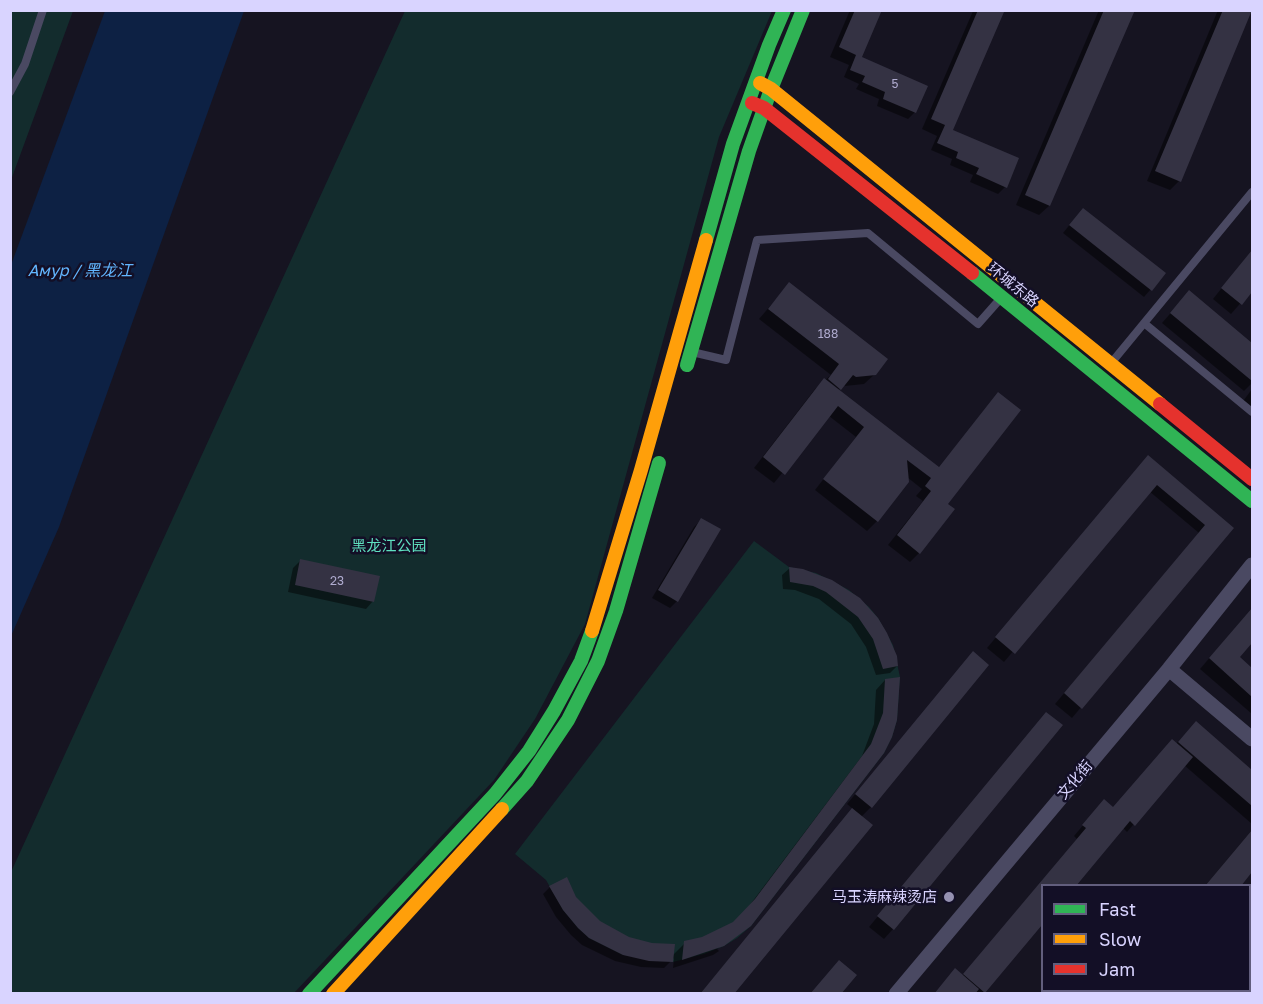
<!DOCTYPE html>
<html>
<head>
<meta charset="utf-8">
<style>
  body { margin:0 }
  #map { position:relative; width:1263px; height:1004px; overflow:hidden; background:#161421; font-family:"Golos Text",sans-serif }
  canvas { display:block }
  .frame { position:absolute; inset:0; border:12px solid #d9d4ff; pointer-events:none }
  .legend { position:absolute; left:1041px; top:884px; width:210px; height:108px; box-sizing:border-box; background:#130f26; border:2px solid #625e7d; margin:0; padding:8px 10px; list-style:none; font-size:18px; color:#d9d4ff }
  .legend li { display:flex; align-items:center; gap:12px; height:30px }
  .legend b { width:30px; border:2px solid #625e7d }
</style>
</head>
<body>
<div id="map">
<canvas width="1263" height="1004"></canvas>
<div class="frame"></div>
<ul class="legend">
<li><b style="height:8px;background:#30b455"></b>Fast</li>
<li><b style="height:8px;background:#ff9f0a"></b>Slow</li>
<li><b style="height:8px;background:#e5322d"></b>Jam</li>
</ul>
</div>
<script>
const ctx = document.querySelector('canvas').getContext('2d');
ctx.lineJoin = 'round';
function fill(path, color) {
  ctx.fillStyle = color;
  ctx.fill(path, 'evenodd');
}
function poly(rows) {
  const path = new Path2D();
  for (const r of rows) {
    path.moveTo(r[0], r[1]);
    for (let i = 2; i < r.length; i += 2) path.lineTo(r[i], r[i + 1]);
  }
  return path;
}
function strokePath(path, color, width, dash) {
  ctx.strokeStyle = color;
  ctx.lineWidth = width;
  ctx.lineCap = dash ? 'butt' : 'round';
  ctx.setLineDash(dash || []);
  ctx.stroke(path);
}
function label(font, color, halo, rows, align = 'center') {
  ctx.font = font + ' "Golos Text","Noto Sans SC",sans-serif';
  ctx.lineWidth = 5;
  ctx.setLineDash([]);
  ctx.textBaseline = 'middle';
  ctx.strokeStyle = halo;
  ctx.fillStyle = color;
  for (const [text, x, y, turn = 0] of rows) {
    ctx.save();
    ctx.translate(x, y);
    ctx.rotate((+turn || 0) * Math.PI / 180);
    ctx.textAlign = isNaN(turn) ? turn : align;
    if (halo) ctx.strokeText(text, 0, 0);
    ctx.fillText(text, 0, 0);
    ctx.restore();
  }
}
fill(poly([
  [11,11,73,11,11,180],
  [405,11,772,11,719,137,585,624,535,719,494,780,294,993,11,994,11,872],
  [754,541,789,567,816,573,849,590,869,607,878,618,893,645,900,677,897,720,892,737,884,753,751,926,737,938,724,946,704,954,673,962,623,955,589,938,578,928,563,910,546,880,515,854]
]), '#132c2d');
fill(poly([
  [105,11,244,11,59,527,11,636,11,265]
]), '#0d2144');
fill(poly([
  [850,10,880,10,859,58,915,112,908,119,877,106,879,99,856,89,859,84,844,77,849,65,830,57],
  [971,10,998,10,1002,12,951,130,1005,187,998,194,970,182,973,175,950,165,952,159,931,150,937,136,922,129,973,11],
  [1099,10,1133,10,1049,206,1039,215,1016,205],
  [1218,10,1251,10,1179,181,1170,190,1147,181],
  [1076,217,1164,274,1144,297,1063,233],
  [1252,250,1252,290,1231,314,1213,299],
  [789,284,875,374,864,384,845,386,843,385,838,391,938,468,998,394,946,504,919,553,910,562,888,545,923,501,916,496,922,489,907,477,877,521,867,531,815,490,856,437,829,416,774,483,754,468,815,389,831,375,759,319],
  [1189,292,1252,345,1252,383,1244,391,1162,323],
  [1252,389,1252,413,1241,404],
  [1139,467,1232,528,1072,718,1055,704,1199,533,1149,491,1004,662,987,648],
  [701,520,677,601,670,608,652,598,694,527],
  [300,561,373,601,366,609,288,592,293,568],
  [790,568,877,619,897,666,890,673,876,675,866,647,851,624,819,599,795,590,783,589,782,575],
  [1252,608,1252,640,1238,657,1252,670,1252,714,1200,669],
  [973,653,871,807,861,817,732,994,700,994,853,809,847,804],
  [885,680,895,720,746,928,717,949,719,951,713,955,673,968,674,958,664,968,641,967,615,961,582,945,571,935,556,917,543,894,550,887,575,898,599,923,629,938,672,956,685,943,703,939,734,923,746,910,862,756,874,724,876,690],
  [1046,714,893,929,884,939,869,927],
  [1196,723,1252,772,1252,824,1184,765,1127,832,1123,828,1042,886,1042,922,982,994,935,994,962,976,1077,839,1074,836,1095,811,1113,809],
  [1252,830,1252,870,1239,886,1205,886]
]), '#0007');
fill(poly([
  [855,10,882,10,862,57,928,86,916,113,883,99,885,92,862,82,865,76,850,70,856,55,839,47],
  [978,10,1004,12,953,130,1019,158,1007,188,976,174,979,168,956,158,958,152,937,143,945,125,931,119],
  [1104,10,1135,10,1050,206,1025,195],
  [1223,10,1252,10,1181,182,1155,171],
  [1083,208,1166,273,1152,291,1069,225],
  [1252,250,1252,292,1242,305,1221,288],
  [789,282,888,359,876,375,856,377,853,375,841,390,828,379,839,364,768,309],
  [1189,290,1252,343,1252,381,1170,313],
  [824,378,939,467,998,392,1021,410,948,504,955,509,920,554,897,535,931,491,925,486,931,478,907,460,909,482,878,522,823,479,864,427,838,406,785,475,763,457],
  [1148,455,1234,528,1082,709,1064,693,1205,525,1157,485,1015,654,995,637],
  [701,518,721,529,678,602,658,590],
  [300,559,380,576,374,602,295,585],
  [789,567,803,569,832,580,860,598,878,618,887,633,897,656,898,666,883,669,873,639,858,617,826,592,813,586,790,582],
  [1252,608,1252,643,1240,657,1252,668,1252,697,1209,658],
  [973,651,989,665,872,808,855,794],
  [900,677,897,720,892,737,884,753,751,926,724,946,682,960,684,941,702,937,733,922,755,899,871,744,883,713,885,679],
  [1046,712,1063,725,894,930,877,916],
  [1196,721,1252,770,1252,806,1178,742],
  [1172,739,1193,757,1135,826,1130,821,1076,886,1042,886,1042,925,985,993,963,974,1086,828,1082,825,1104,799,1113,807],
  [852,808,873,825,734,994,700,994],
  [1252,830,1252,872,1241,886,1205,886],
  [567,877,576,897,600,921,629,937,652,943,675,944,673,962,649,961,623,955,589,938,578,928,563,910,549,886],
  [839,960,857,975,841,994,810,994],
  [955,968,979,989,975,994,934,994],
  [1113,990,1150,990,1148,994,1110,994]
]), '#343243');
strokePath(poly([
  [10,92,25,64,43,10],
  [1144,323,1252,412],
  [692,352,726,360,757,240,868,233,978,324,1001,298],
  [1112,362,1252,192]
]), '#4a4962', 8);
strokePath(poly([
  [1169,669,1252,739],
  [1250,945,1252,942],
  [896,994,1169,669,1252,565],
  [1208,994,1211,990]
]), '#4a4962', 15);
strokePath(poly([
  [706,240,733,144,769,45,784,10],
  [972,273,1252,501],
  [687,365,749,151,771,89,803,10],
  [502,809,527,781,568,720,598,661,616,611,659,463],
  [309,994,495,794,529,751,554,711,581,661,592,631]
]), '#30b455', 14);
strokePath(poly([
  [760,83,771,89,1160,404],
  [592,631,641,470,706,240],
  [333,994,502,809]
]), '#ff9f0a', 14);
strokePath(poly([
  [752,103,764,108,972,273],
  [1160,404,1252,479]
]), '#e5322d', 14);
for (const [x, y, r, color] of [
  [949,897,6,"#9591b1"]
]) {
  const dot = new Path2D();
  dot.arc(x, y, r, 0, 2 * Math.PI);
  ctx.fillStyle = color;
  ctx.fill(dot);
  strokePath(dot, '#130f26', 2);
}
label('12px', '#b0acd0', null, [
  ["5",895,84],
  ["188",828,334],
  ["23",337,581]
]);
label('15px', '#d9d4ff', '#130f26', [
  ["环城东路",1013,285,39],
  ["文化街",1075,780,-50]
]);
label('15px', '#5fe0c0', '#130f26', [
  ["黑龙江公园",389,546]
]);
label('15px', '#d9d4ff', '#130f26', [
  ["马玉涛麻辣烫店",937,897]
], 'right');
label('italic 16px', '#62b6ff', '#130f26', [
  ["Амур / 黑龙江",80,271]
]);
</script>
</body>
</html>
